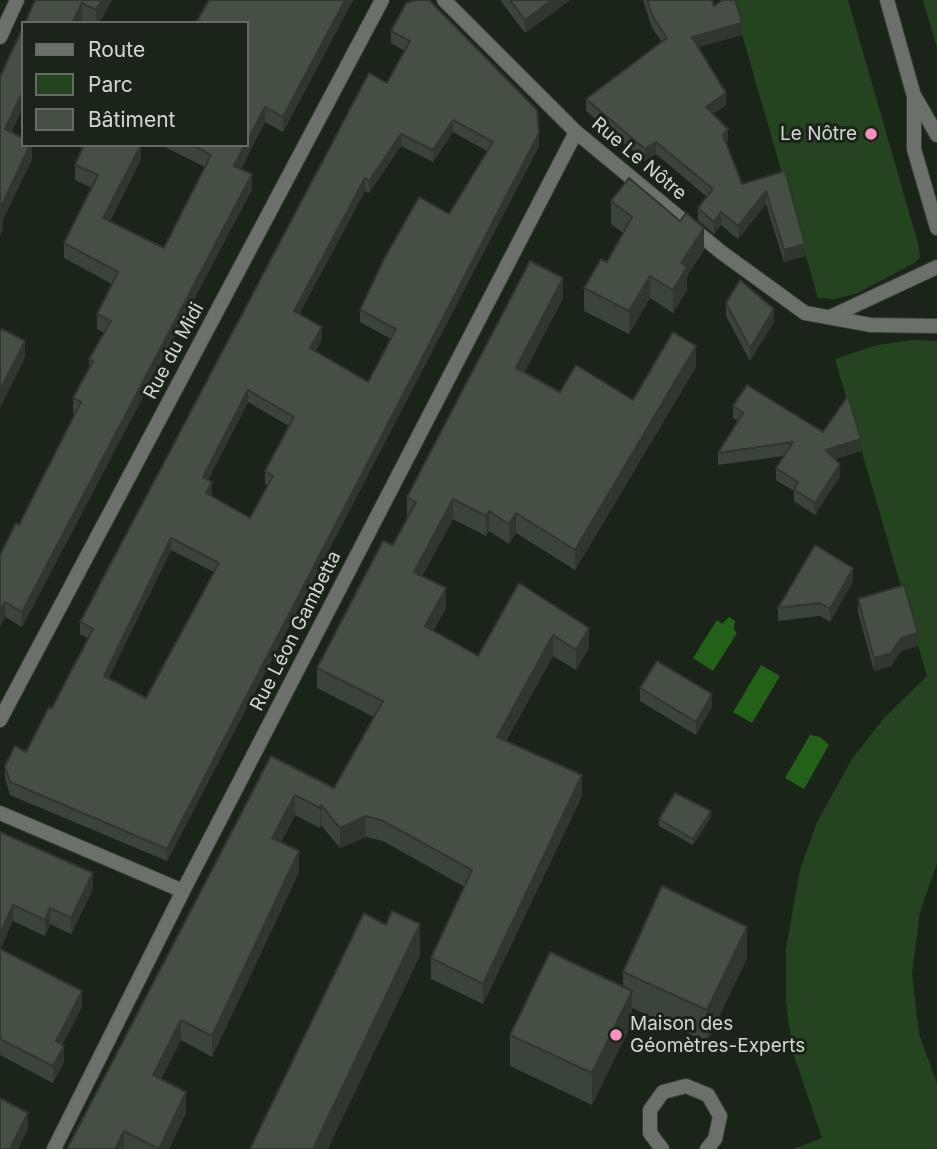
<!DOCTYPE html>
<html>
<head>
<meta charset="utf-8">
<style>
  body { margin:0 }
  #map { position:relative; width:937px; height:1149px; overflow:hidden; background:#1b2419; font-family:Inter,sans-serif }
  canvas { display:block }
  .legend { position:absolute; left:21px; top:21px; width:228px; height:126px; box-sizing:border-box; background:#1b2419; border:2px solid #646c63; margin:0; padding:9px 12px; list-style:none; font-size:21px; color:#d2d8d1 }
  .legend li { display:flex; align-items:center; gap:14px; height:35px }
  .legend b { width:35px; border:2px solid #646c63 }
</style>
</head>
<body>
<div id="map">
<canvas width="937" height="1149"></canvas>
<ul class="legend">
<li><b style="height:9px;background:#6b706b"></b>Route</li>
<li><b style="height:19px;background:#23441e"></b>Parc</li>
<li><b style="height:19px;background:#454f43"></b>Bâtiment</li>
</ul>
</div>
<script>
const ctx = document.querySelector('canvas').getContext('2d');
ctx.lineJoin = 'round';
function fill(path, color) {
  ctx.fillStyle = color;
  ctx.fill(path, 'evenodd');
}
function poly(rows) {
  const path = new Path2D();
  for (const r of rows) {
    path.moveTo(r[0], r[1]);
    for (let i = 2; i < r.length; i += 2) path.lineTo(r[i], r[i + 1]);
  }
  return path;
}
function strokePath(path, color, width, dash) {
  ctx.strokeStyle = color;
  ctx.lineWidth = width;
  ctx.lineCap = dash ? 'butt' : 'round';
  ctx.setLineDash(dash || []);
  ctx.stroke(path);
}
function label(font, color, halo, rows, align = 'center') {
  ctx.font = font + ' Inter,sans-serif';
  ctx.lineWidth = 6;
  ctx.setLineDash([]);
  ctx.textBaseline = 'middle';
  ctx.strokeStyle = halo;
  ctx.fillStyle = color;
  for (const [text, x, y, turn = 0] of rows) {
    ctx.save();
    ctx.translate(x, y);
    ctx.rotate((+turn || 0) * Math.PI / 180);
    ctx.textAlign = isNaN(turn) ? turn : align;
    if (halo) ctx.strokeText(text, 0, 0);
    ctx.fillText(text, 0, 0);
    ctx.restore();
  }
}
fill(poly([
  [732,0,848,0,918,243,920,257,916,262,858,293,834,299,818,298],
  [923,0,937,0,937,48],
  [914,340,937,341,937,864,920,912,912,973,919,1034,937,1084,937,1149,793,1149,822,1138,793,1053,786,1002,786,948,800,870,817,822,852,759,883,719,927,676,835,359,877,345]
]), '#23441e');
fill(poly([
  [729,617,735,621,734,630,737,633,713,671,693,658,717,620,722,624],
  [761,665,780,676,752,723,733,712],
  [810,735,820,737,829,745,804,789,785,778]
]), '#236119');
const minor = poly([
  [444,0,576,132,721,252,805,313,871,325,937,326],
  [887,0,914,96,914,149,937,228],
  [0,37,17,0],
  [915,97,937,135],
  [830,317,937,267],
  [0,720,382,0],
  [0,813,183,891],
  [54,1149,183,891,576,132],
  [662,1149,650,1133,650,1110,663,1092,686,1086,708,1095,720,1116,715,1139,707,1149]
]);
strokePath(minor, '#384136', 16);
strokePath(minor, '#6b706b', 14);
fill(poly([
  [35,0,112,0,99,23,86,23],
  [209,0,353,0,283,132,265,122,241,169,252,189,22,627,5,617,0,627,19,525,75,414,73,413,73,398,89,368,89,359,104,333,97,329,97,314,112,284,64,258,64,243,92,188,75,180,75,165,141,159,110,221,164,248,205,167,161,145,247,145],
  [500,0,569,0,569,1,525,33],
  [643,0,712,0,714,6,742,35,698,47,726,105,713,114,728,141,726,144,742,184,785,171,805,256,784,262,766,204,738,239,721,225,714,234,698,220,698,208,707,197,656,154,645,161,586,111,586,99,662,42,652,28],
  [406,3,539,146,167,861,10,795,5,778,5,766,26,752,52,708,88,638,80,634,80,622,405,51,391,43,391,31],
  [453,132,487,151,449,214,360,310,360,322,391,339,368,382,315,351,322,339,299,314,365,191,369,193,401,146,433,162],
  [248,402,289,426,265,471,265,484,268,485,250,518,211,496,212,494,208,480],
  [171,550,214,572,146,698,108,678],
  [611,201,704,250,687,276,687,290,673,313,650,298,629,334,584,311,584,288,607,262,623,233,611,224],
  [563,298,524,373,560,392,633,400,696,367,575,570,516,533,509,544,489,531,486,536,453,519,422,576,446,608,433,631,478,656,519,583,589,648,576,670,553,656,506,741,582,796,483,1004,431,979,431,958,465,887,383,841,366,837,340,848,321,825,320,828,295,815,281,842,299,872,212,1057,181,1040,161,1079,186,1113,169,1149,67,1149,271,756,334,788,374,717,317,688,317,668,393,545,408,517,407,517,407,497],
  [726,303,774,322,750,361,726,316],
  [733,406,823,432,861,451,835,459,840,476,815,515,794,501,794,491,776,480,776,468,784,456,718,465,718,453,738,421,733,418],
  [853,581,830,622,820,616,778,621,778,608],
  [858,599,918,646,901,651,891,666,874,671,858,612],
  [640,688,712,707,696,735,640,701],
  [711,817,693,845,659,826,659,819],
  [0,832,93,889,71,934,50,924,45,936,13,921,0,949,82,1007,62,1045,64,1062,53,1083,0,1055],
  [747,958,707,1042,632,1008,632,1023,592,1105,510,1066,510,1035,623,986,623,972]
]), '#3b443a');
fill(poly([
  [102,0,112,0,99,23,96,23,96,10],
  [345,0,353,0,283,132,283,117],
  [552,0,569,0,569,1,525,33,525,20],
  [82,3,82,21,81,23,72,23],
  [742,23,742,35,692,49,692,37],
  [23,91,23,108,5,147,5,129],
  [726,93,726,105,706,119,706,107],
  [265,107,265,122,234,181,234,166,245,145,247,145,247,142],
  [453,120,453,132,433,162,433,150],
  [728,129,728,141,723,147,723,135],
  [539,133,539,146,167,861,167,849],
  [401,134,401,146,369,193,369,181],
  [656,142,656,154,645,161,645,149],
  [30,145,32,145,32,160,3,220,3,230,0,236,0,209],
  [141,145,141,159,103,233,103,218],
  [252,174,252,189,22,627,22,612],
  [365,178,365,191,294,324,294,311],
  [766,191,766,204,738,239,738,226],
  [721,212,721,225,714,234,714,222],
  [704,228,704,250,687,276,687,290,673,313,673,290,681,263],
  [805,244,805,256,784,262,784,250],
  [650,276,650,298,629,334,629,311],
  [563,278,563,298,516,389,516,368],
  [774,309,774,322,750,361,750,348],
  [322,327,322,339,310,361,310,348],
  [25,341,25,358,0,408,0,390],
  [696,346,696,367,575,570,575,550],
  [248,390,248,402,203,489,203,477],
  [861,439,861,451,826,462,826,450],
  [840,464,840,476,815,515,815,503],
  [212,482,212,494,206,506,206,493],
  [453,499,453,519,414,592,414,572],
  [489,511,489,531,486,536,486,516],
  [516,513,516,533,509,544,509,524],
  [171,538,171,550,104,688,104,676],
  [853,568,853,581,830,622,830,609],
  [446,588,446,608,425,646,425,626],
  [5,602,5,617,0,627,0,612],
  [589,628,589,648,576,670,576,650],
  [918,633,918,646,901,651,891,666,874,671,874,658,901,638],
  [553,635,553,656,497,757,497,737],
  [712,694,712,707,696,735,696,722],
  [582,775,582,796,483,1004,483,984],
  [295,795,295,815,272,858,272,838],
  [321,805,321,825,320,828,320,808],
  [711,811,711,817,693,845,693,839],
  [366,816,366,837,340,848,340,828],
  [299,851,299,872,212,1057,212,1036],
  [93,873,93,889,71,934,71,918],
  [13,905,13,921,0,950,0,934],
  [50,908,50,924,45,936,45,920],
  [420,924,420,956,328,1149,313,1149],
  [747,927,747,958,707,1042,707,1010],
  [82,991,82,1007,56,1057,56,1041],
  [632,991,632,1023,592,1105,592,1073],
  [181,1020,181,1040,153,1095,153,1075],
  [64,1046,64,1062,53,1083,53,1066],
  [186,1092,186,1113,169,1149,159,1149],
  [28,1113,28,1129,18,1149,10,1149],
  [124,1131,124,1149,115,1149]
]), '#30372f');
const building = poly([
  [35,0,102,0,96,10,82,3,72,23,25,23,35,0],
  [209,0,345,0,283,117,265,107,247,142,247,23,196,23,209,0],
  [416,0,429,0,537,110,539,133,167,849,10,782,5,766,15,746,26,752,49,707,52,708,93,629,80,622,369,73,387,83,410,41,391,31,406,3,416,0],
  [453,120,493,142,449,214,419,197,384,259,360,310,396,329,368,382,310,348,322,327,294,311,365,178,369,181,401,134,433,150,453,120],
  [248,390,294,417,265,471,273,476,250,518,206,493,212,482,203,477,248,390],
  [171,538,219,563,146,698,104,676,171,538],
  [510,0,552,0,525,20,510,0],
  [647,0,712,0,714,6,723,0,735,0,742,23,692,37,726,93,706,107,728,129,723,135,742,184,785,171,805,244,784,250,766,191,738,226,721,212,714,222,698,208,713,189,656,142,645,149,586,99,667,38,652,15,647,0],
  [23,27,23,91,5,129,23,138,23,145,30,145,0,209,0,77,23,27],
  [84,145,141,145,103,218,164,248,211,155,192,145,245,145,234,166,252,174,22,612,5,602,0,612,0,555,16,523,19,525,81,402,73,398,93,361,89,359,111,321,97,314,118,272,64,243,98,175,75,165,84,145],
  [629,178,680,221,686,213,704,228,681,263,687,267,673,290,650,276,629,311,584,288,601,259,607,262,632,217,611,201,629,178],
  [530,261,563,278,516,368,560,392,576,365,633,400,673,332,696,346,575,550,516,513,509,524,489,511,486,516,453,499,414,572,446,588,425,626,478,656,519,583,589,628,576,650,553,635,497,737,582,775,483,984,431,958,472,870,383,821,366,816,340,828,321,805,320,808,295,795,272,838,299,851,212,1036,181,1020,153,1075,186,1092,159,1149,124,1131,115,1149,67,1149,271,756,334,788,383,701,317,668,383,541,393,545,416,502,407,497,530,261],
  [740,280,774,309,750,348,726,303,740,280],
  [2,329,25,341,0,390,0,332,2,329],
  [747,385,823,432,848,396,861,439,826,450,840,464,815,503,794,489,798,482,776,468,793,442,718,453,743,413,733,406,747,385],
  [815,545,853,568,830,609,820,603,778,608,815,545],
  [904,585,918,633,901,638,891,653,874,658,858,599,904,585],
  [657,661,712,694,696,722,640,688,657,661],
  [675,793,711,811,693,839,659,819,675,793],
  [0,832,93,873,71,918,50,908,45,920,13,905,0,934,0,832],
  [662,886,747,927,707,1010,623,972,662,886],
  [392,911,420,924,313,1149,250,1149,364,913,386,925,392,911],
  [0,949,82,991,56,1041,64,1046,53,1066,0,1039,0,949],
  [550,952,632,991,592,1073,510,1035,550,952],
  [0,1098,28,1113,10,1149,0,1149,0,1098]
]);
fill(building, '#454f43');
strokePath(building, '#30372f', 2);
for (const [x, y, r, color] of [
  [871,134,7,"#fc8fc2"],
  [616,1035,7,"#fc8fc2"]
]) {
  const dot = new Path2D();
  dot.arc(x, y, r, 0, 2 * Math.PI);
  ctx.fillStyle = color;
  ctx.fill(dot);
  strokePath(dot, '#1b2419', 2.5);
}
label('19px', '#d2d8d1', '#1b2419', [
  ["Le Nôtre",857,134],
  ["Maison des",630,1024,"left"],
  ["Géomètres-Experts",630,1046,"left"]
], 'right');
label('19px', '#d2d8d1', '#1b2419', [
  ["Rue Le Nôtre",639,159,40],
  ["Rue du Midi",174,351,-62],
  ["Rue Léon Gambetta",296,631,-63]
]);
</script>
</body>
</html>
